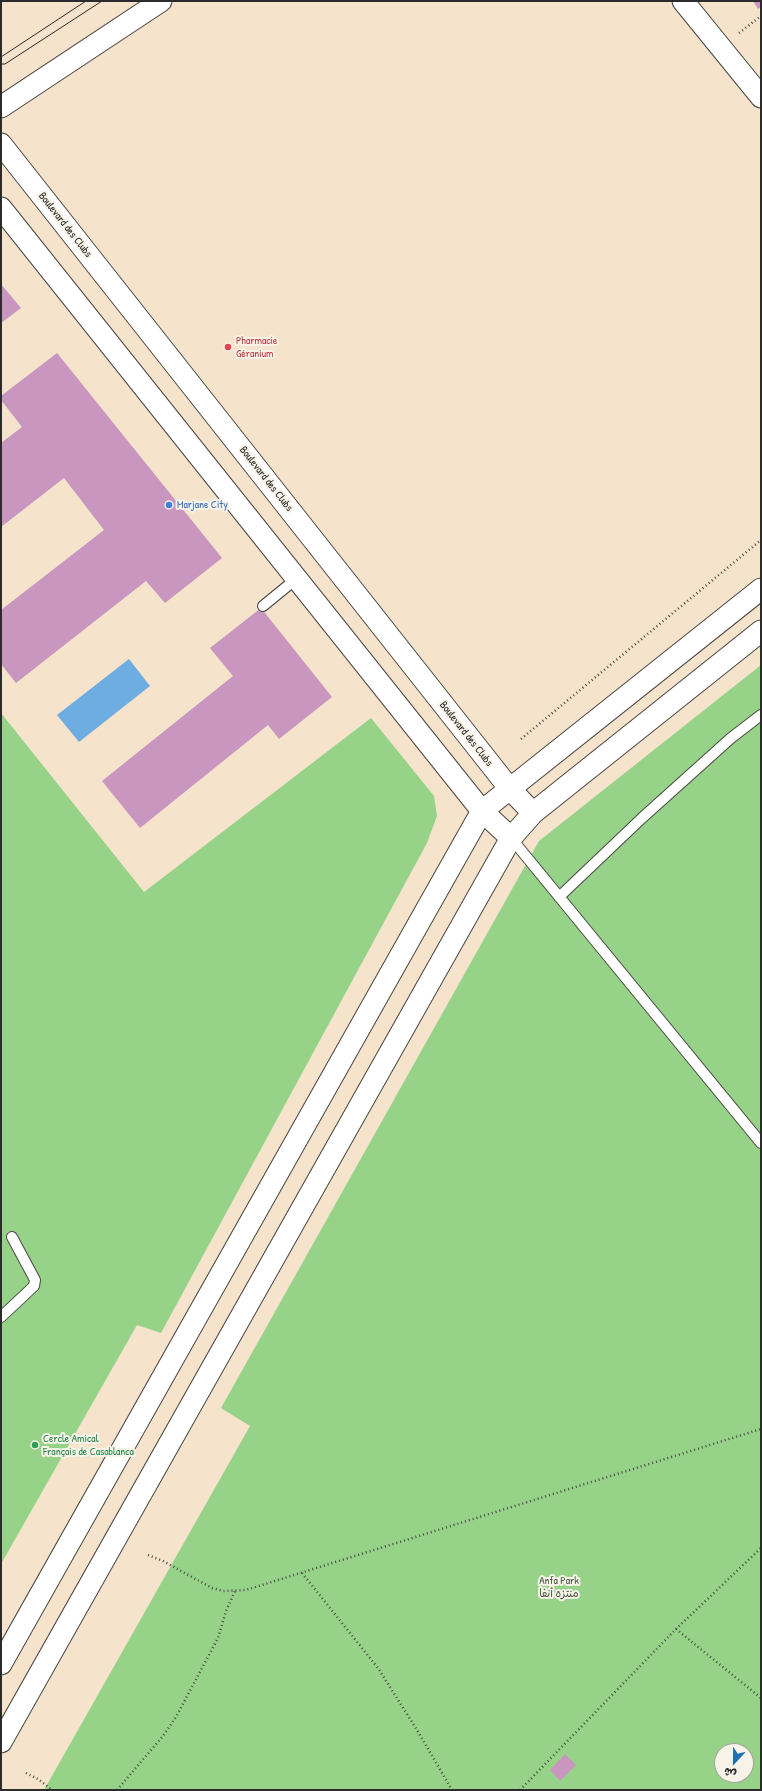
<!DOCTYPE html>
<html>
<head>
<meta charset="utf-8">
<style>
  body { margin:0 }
  #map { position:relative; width:762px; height:1791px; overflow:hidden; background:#f5e3cc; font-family:"Patrick Hand","Playpen Sans Arabic",sans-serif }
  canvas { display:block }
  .frame { position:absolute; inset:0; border:2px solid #2b2b2b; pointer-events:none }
  .north { position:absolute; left:714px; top:1743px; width:40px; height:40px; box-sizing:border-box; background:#f7f3e8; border:1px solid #a5a39c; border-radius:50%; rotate:202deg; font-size:11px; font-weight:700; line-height:16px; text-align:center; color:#2b2b2b }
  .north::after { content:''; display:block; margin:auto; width:14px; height:18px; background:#1f6fb2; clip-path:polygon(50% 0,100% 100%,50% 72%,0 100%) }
</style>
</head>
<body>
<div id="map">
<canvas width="762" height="1791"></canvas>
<div class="frame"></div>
<div class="north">ش</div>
</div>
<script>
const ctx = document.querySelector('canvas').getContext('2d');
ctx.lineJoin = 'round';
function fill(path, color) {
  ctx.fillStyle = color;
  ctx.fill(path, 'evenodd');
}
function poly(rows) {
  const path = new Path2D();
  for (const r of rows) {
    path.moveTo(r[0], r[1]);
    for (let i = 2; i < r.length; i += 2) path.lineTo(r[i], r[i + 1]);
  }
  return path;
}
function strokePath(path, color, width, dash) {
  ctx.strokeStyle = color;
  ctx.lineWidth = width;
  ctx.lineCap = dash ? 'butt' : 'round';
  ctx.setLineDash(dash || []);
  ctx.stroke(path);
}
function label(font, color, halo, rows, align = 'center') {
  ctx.font = font + ' "Patrick Hand","Playpen Sans Arabic",sans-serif';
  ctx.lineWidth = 4;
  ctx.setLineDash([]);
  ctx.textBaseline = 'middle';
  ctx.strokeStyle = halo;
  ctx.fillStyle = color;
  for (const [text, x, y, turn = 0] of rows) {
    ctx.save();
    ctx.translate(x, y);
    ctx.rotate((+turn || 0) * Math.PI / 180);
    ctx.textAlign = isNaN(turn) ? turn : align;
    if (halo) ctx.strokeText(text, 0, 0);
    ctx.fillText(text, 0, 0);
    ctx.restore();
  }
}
fill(poly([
  [761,665,761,1790,44,1790,250,1426,221,1408,539,841],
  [722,1751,746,1751,746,1775,722,1775],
  [1,713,144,892,371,718,434,796,437,816,427,843,161,1333,137,1325,1,1564]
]), '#96d389');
fill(poly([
  [129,659,150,686,79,742,57,715]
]), '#6eade1');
fill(poly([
  [753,1,761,1,761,7,758,9],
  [1,284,21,308,1,323],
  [57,353,222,558,165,603,146,581,16,683,1,664,1,610,104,530,64,478,1,527,1,443,22,427,1,400,1,396],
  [261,608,332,697,279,739,268,725,140,828,102,781,233,676,210,648],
  [565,1754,576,1765,560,1781,550,1770]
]), '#c896be');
const service = poly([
  [263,606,296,579],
  [511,838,761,1143],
  [559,897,642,818,731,738,761,715],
  [1,1317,34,1286,35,1280,12,1237]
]);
const minor = poly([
  [683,1,761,97],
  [1,107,161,1],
  [1,144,510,789,533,813],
  [1,208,482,811,511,838],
  [1,1664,482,811,761,589],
  [1,1742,511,838,533,813,761,631]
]);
strokePath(service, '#494743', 12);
strokePath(minor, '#494743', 23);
strokePath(poly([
  [739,33,761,16],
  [521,739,761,540],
  [148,1555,163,1561,212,1588,223,1591,246,1590,761,1429],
  [302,1573,378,1668,417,1730,452,1790],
  [676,1629,761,1698],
  [26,1773,38,1779,52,1790],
  [117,1790,163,1736,176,1717,218,1638,226,1611,235,1591],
  [520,1790,676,1629,761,1548]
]), '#494743', 2.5, [1, 3]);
strokePath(service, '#fff', 10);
strokePath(minor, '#fff', 21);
strokePath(poly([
  [1,57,86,1],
  [1,64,5,64,102,1]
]), '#2b2b2b', 1);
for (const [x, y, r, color] of [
  [228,347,4,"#e0444e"],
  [169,505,4,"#3f7fe0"],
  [35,1445,4,"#2e9e5b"]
]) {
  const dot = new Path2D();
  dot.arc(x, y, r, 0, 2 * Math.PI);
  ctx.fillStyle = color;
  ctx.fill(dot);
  strokePath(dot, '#f7f3e8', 1.5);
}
label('11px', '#2b2b2b', '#f7f3e8', [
  ["Boulevard des Clubs",65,225,52],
  ["Boulevard des Clubs",266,479,52],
  ["Boulevard des Clubs",466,734,52]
]);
label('11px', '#be3a42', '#f7f3e8', [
  ["Pharmacie",236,341],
  ["Géranium",236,354]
], 'left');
label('11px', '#366cbe', '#f7f3e8', [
  ["Marjane City",177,505]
], 'left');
label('11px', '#27864d', '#f7f3e8', [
  ["Cercle Amical",43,1439],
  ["Français de Casablanca",43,1452]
], 'left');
label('11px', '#465542', '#f7f3e8', [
  ["Anfa Park",559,1581],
  ["منتزه أنفا",559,1594]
]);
</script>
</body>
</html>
